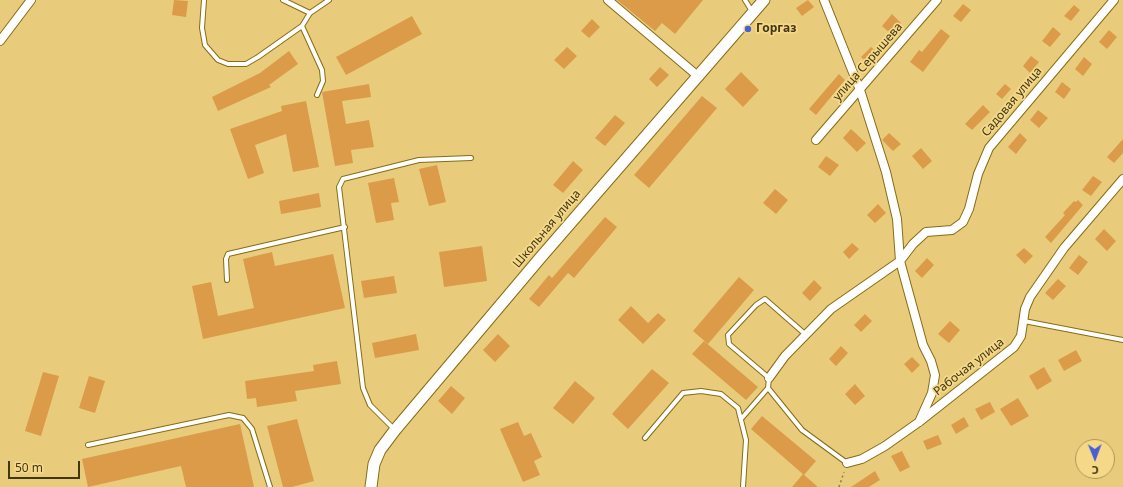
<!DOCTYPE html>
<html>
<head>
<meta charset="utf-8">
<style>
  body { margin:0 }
  #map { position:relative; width:1123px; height:487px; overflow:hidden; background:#e8cc7b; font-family:"Noto Sans",sans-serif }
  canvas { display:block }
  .north { position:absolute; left:1075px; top:439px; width:40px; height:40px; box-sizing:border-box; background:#f5d988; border:1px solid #ad985a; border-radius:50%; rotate:179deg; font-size:11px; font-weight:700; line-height:16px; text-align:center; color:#423715 }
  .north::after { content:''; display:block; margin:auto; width:14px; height:18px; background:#4960d5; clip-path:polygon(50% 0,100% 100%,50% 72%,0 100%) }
  .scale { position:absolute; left:8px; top:461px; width:72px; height:18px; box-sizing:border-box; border:2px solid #423715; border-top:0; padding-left:5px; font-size:12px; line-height:14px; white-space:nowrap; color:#423715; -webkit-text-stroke:3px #f5d988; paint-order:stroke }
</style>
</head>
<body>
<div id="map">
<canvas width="1123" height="487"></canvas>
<div class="north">С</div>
<div class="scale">50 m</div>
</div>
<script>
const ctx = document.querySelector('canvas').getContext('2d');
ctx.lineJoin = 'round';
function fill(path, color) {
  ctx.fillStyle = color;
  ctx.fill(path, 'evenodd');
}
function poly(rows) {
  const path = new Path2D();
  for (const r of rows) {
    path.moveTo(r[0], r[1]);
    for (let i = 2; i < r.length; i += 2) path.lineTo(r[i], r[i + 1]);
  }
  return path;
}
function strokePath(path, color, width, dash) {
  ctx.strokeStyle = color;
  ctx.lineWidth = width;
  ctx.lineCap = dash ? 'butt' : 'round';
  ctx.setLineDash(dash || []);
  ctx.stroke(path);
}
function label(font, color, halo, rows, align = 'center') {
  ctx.font = font + ' "Noto Sans",sans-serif';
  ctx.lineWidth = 3.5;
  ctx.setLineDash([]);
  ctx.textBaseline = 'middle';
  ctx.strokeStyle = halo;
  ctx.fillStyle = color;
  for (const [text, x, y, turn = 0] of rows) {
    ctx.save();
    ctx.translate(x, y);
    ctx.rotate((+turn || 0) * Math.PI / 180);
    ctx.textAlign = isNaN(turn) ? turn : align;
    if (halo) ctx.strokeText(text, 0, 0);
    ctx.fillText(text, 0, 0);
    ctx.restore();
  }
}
fill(poly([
  [174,0,188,1,186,17,172,15],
  [617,0,703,0,675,34,662,23,655,31],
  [808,0,814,7,802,16,796,8],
  [963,4,971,10,961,22,953,16],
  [1074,5,1080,10,1071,21,1064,16],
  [892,14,901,23,891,34,882,26],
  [412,16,422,34,346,75,336,57],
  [592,19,600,27,589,38,581,31],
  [1053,27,1061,34,1050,47,1042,41],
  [941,29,950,36,923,72,910,62,919,50,922,52],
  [1109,30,1117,37,1107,49,1099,42],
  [567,47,577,56,564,69,554,60],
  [871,47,879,54,869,64,861,57],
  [289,51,298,64,269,85,271,87,218,111,212,97,260,73],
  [1031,56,1039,62,1030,73,1023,66],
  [1084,57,1092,64,1083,76,1075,69],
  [660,67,669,75,657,87,649,79],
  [741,72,759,90,743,107,725,89],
  [839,74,845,80,816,115,809,109],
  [1062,82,1071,89,1064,99,1055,92],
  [369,84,371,97,342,101,346,124,369,120,374,147,351,150,353,163,335,166,322,92],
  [1005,84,1011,89,1002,99,996,94],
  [702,96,717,108,649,188,634,175],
  [306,101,319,167,293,172,286,134,255,145,264,173,248,179,230,129,282,111,281,106],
  [983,105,990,112,972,130,965,124],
  [1038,110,1048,118,1039,128,1030,120],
  [615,115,625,123,605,146,595,138],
  [851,129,866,143,857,152,843,138],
  [889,133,901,144,893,151,882,140],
  [1020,133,1027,140,1016,154,1008,147],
  [1123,139,1123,153,1114,163,1107,157],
  [921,148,932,161,923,169,912,156],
  [826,156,839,165,830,176,818,167],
  [573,161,583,170,563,193,553,185],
  [437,165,446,202,429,206,419,169],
  [1093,176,1102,182,1091,196,1082,190],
  [394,178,399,202,391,203,394,220,376,223,368,183],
  [775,189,788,200,776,214,763,203],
  [319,193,321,207,281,214,279,201],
  [1078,200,1083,205,1051,243,1045,237,1065,215,1063,213,1074,201,1076,202],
  [878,204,886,213,875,223,867,215],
  [605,217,617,227,574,278,568,273,539,307,529,299,549,275,552,278],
  [1104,229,1116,241,1107,251,1095,239],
  [852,243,859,249,849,259,843,252],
  [482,246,487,281,444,287,439,252],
  [1024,248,1033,256,1025,264,1016,255],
  [272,252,275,266,333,254,345,308,203,339,192,286,211,282,218,316,254,308,243,259],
  [1079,255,1088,262,1078,275,1069,268],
  [927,258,934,265,922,278,915,271],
  [394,276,397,293,364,298,361,281],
  [739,277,754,290,708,344,693,331],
  [1058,279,1066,286,1053,300,1045,293],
  [814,280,822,288,810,301,802,293],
  [631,306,648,323,658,313,666,320,643,344,618,320],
  [865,314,872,321,861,332,854,325],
  [950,321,960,330,949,343,938,334],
  [416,334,419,350,375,358,372,343],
  [498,334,510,346,495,362,483,350],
  [704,341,758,387,746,400,692,354],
  [841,346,848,353,836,366,829,359],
  [1076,350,1082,361,1064,371,1058,360],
  [912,357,920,365,912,373,904,364],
  [337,361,341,384,295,391,297,401,257,407,256,398,247,399,245,381,314,371,313,365],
  [1044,367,1052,381,1037,390,1029,376],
  [652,369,669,383,628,429,612,414],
  [43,372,59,376,41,436,25,431],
  [89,376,105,381,95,413,79,408],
  [575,381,595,398,573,424,553,408],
  [855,384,865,396,855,405,845,394],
  [451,386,465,398,452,414,438,401],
  [1018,398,1029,416,1011,426,1000,409],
  [990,402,995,412,981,420,975,409],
  [762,416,816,461,804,475,751,429],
  [964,417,969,426,956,434,951,425],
  [297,419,314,481,292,487,283,487,267,426],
  [518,422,524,436,531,433,542,457,534,461,540,475,523,482,500,429],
  [240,424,254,487,186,487,181,466,88,487,82,459],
  [938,435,942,444,927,450,923,441],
  [902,451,910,467,900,472,891,456],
  [875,471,880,480,869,487,851,487],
  [803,474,818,487,792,487]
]), '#db9b49');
const lane = poly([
  [204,0,202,28,205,45,218,60,228,64,246,64,258,57,302,26,310,13,329,0],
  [283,0,310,13],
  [745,0,753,13],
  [302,26,322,70,323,81,317,95],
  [227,280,226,259,228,254,345,227],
  [1024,321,1123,340],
  [768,388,802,430,847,463],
  [741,419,768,388,769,378,729,344,728,335,756,305,765,299,805,334],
  [395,430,370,405,363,388,339,187,343,179,419,160,471,158],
  [645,438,683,393,701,391,721,394,738,408,746,440,743,487],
  [88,445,229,415,243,418,252,429,270,487]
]);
const street = poly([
  [608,0,699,77],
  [824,0,860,90,886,172,897,219,900,261,923,345,931,361,935,375,932,393,919,422],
  [0,41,31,0],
  [816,140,937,0],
  [769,378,785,356,831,309,900,261,913,244,926,232,952,230,963,222,969,209,978,174,989,148,1114,0],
  [847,463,862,459,885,446,919,422,1014,347,1021,336,1025,309,1030,297,1064,248,1123,179]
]);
const secondary = poly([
  [371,487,374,464,380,450,395,430,541,257,764,0]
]);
strokePath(lane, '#866c12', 6);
strokePath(street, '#866c12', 10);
strokePath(secondary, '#866c12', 13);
strokePath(poly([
  [839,487,844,472]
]), '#8e7b44', 1.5, [2, 3]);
strokePath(lane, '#fff', 4);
strokePath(street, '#fff', 8);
strokePath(secondary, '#fff', 11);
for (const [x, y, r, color] of [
  [748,29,4,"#4960d5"]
]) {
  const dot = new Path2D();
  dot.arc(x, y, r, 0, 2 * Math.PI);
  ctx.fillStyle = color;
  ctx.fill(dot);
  strokePath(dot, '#f5d988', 1.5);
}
label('bold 12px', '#423715', '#f5d988', [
  ["Горгаз",756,29]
], 'left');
label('12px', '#423715', '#f5d988', [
  ["улица Серышева",868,62,-49],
  ["Садовая улица",1012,102,-50],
  ["Школьная улица",547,229,-50],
  ["Рабочая улица",969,367,-38]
]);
</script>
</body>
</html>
